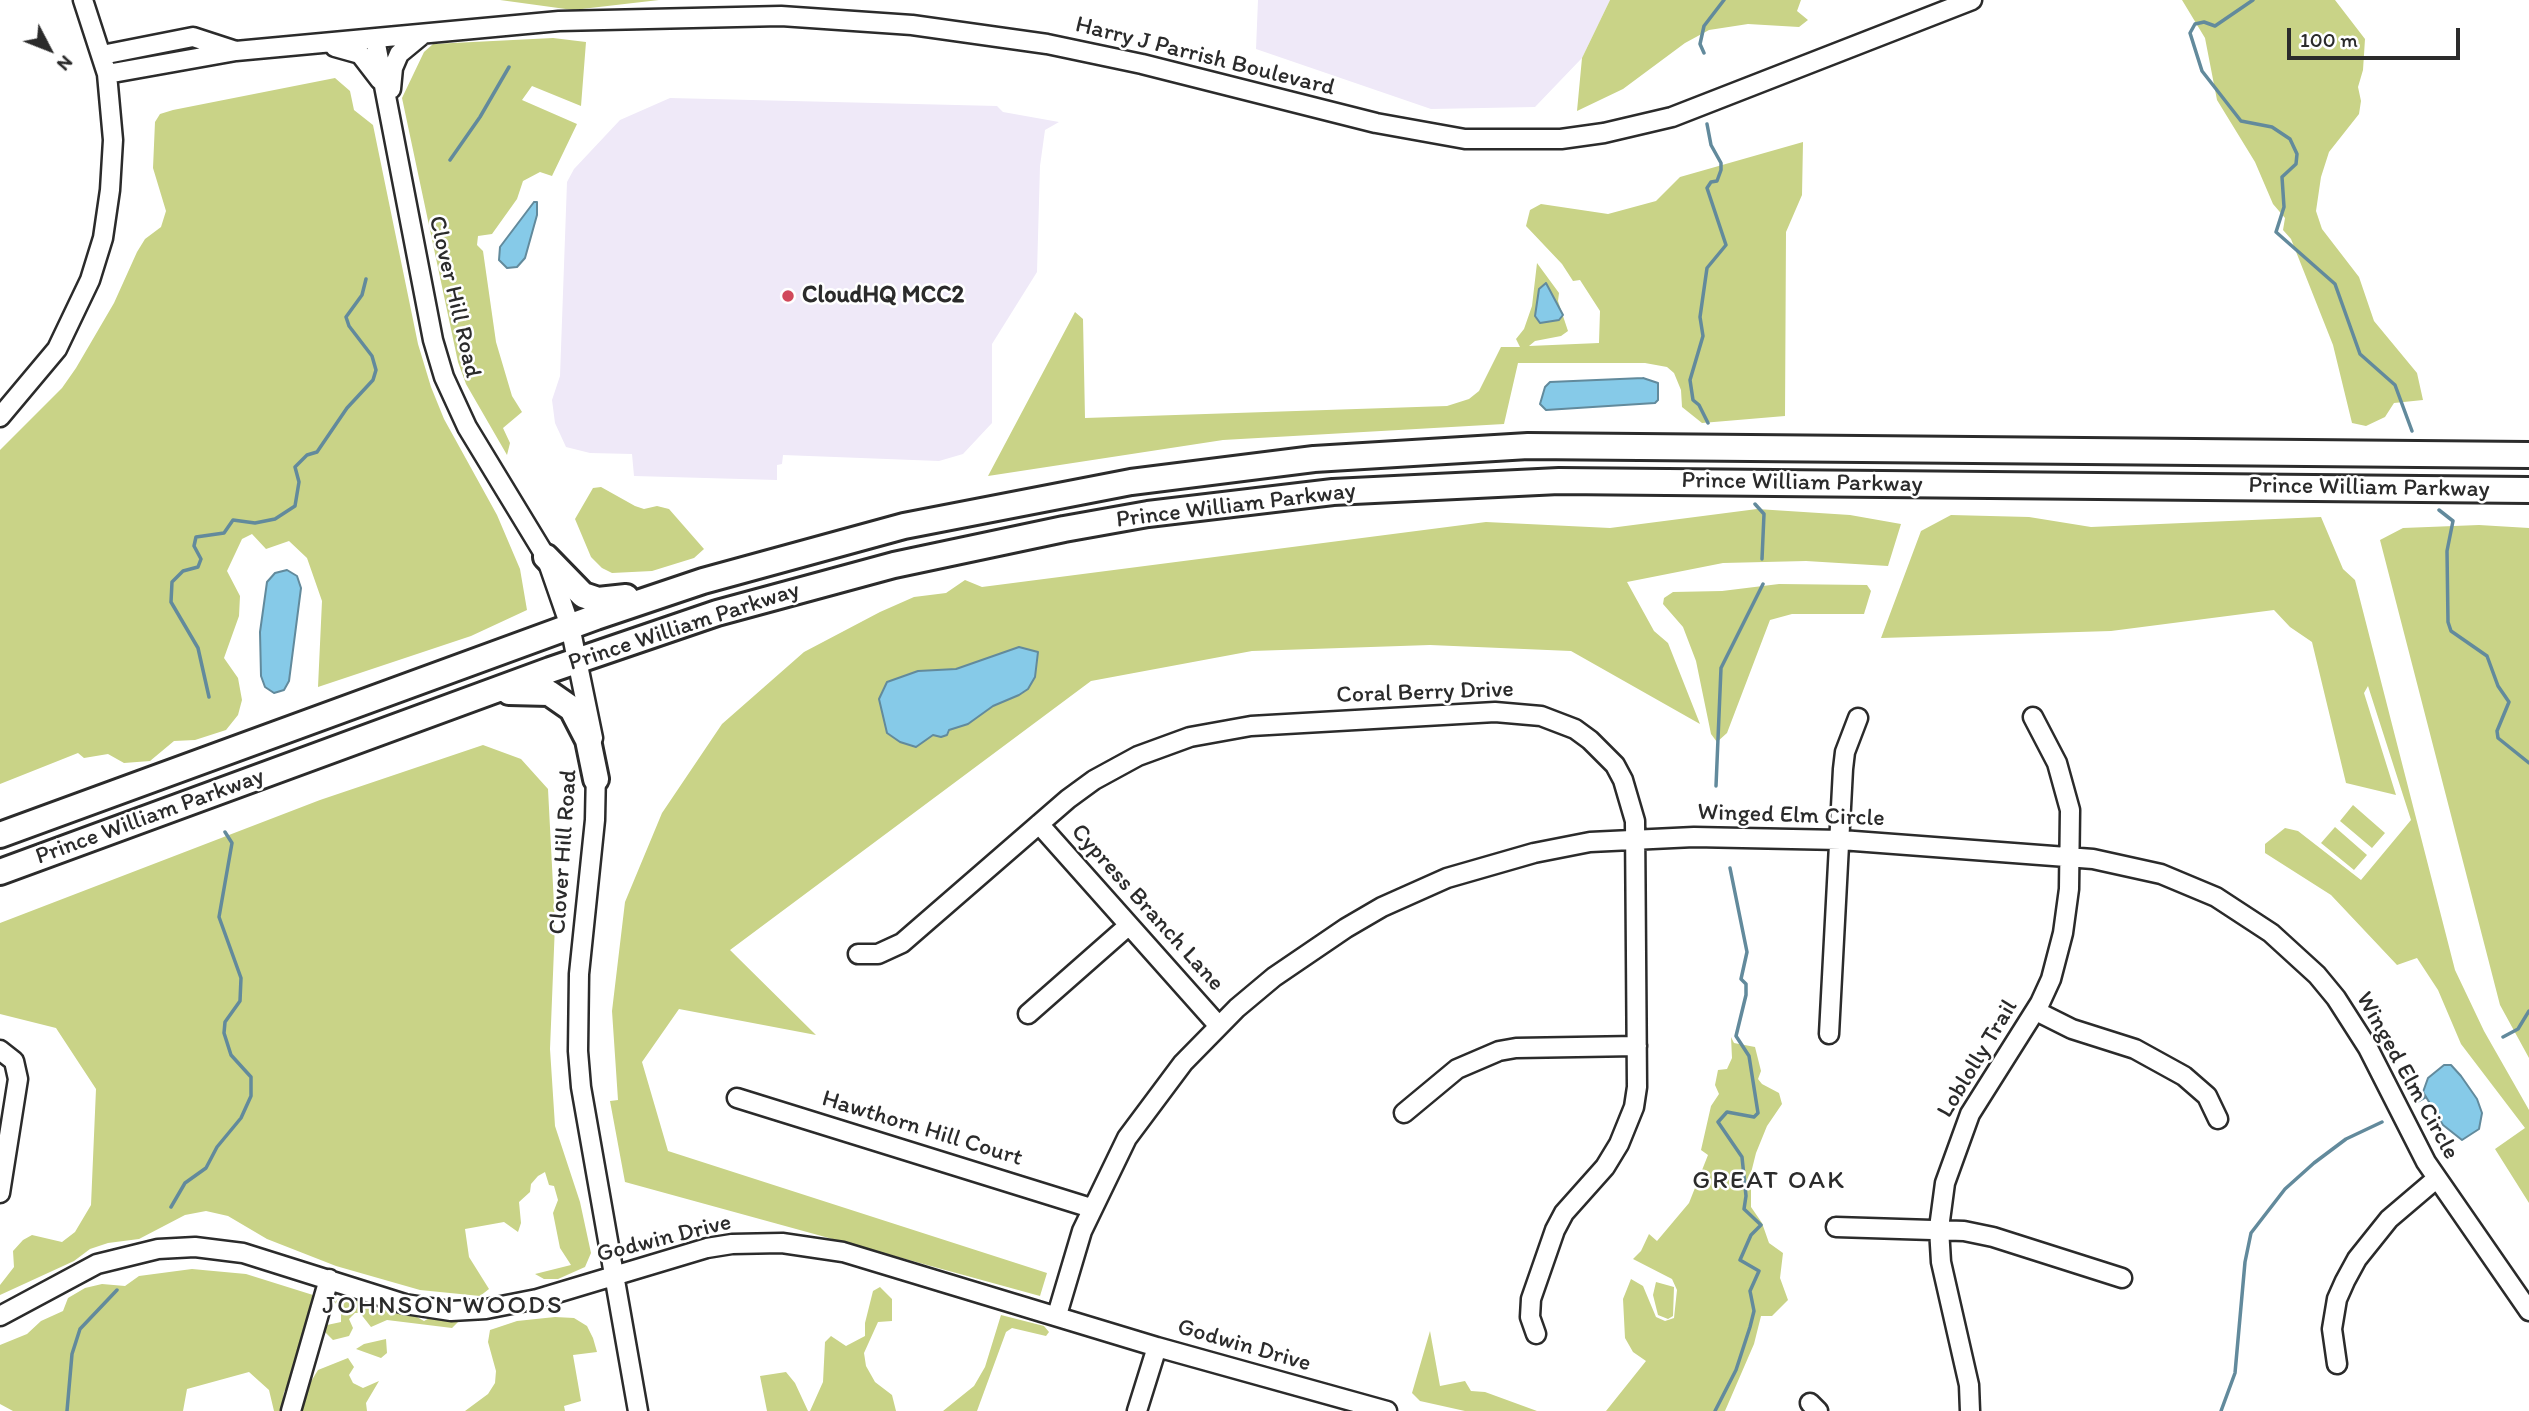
<!DOCTYPE html>
<html>
<head>
<meta charset="utf-8">
<style>
  body { margin:0 }
  #map { position:relative; width:2529px; height:1411px; overflow:hidden; background:#fff; font-family:Itim,sans-serif }
  canvas { display:block }
  .north { position:absolute; left:14px; top:14px; width:70px; height:70px; -webkit-text-stroke:5px #fff; paint-order:stroke; rotate:132deg; font-size:19px; font-weight:700; line-height:28px; text-align:center; color:#2b2b2b }
  .north::after { content:''; display:block; margin:auto; width:24px; height:32px; background:#2b2b2b; clip-path:polygon(50% 0,100% 100%,50% 72%,0 100%) }
  .scale { position:absolute; left:2287px; top:28px; width:173px; height:32px; box-sizing:border-box; border:4px solid #2b2b2b; border-top:0; padding-left:9px; font-size:21px; line-height:24px; white-space:nowrap; color:#2b2b2b; -webkit-text-stroke:5px #fff; paint-order:stroke }
</style>
</head>
<body>
<div id="map">
<canvas width="2529" height="1411"></canvas>
<div class="north">N</div>
<div class="scale">100 m</div>
</div>
<script>
const ctx = document.querySelector('canvas').getContext('2d');
ctx.lineJoin = 'round';
function fill(path, color) {
  ctx.fillStyle = color;
  ctx.fill(path, 'evenodd');
}
function poly(rows) {
  const path = new Path2D();
  for (const r of rows) {
    path.moveTo(r[0], r[1]);
    for (let i = 2; i < r.length; i += 2) path.lineTo(r[i], r[i + 1]);
  }
  return path;
}
function strokePath(path, color, width, dash) {
  ctx.strokeStyle = color;
  ctx.lineWidth = width;
  ctx.lineCap = dash ? 'butt' : 'round';
  ctx.setLineDash(dash || []);
  ctx.stroke(path);
}
function label(font, color, halo, rows, align = 'center') {
  ctx.font = font + ' Itim,sans-serif';
  ctx.lineWidth = 5;
  ctx.setLineDash([]);
  ctx.textBaseline = 'middle';
  ctx.strokeStyle = halo;
  ctx.fillStyle = color;
  for (const [text, x, y, turn = 0] of rows) {
    ctx.save();
    ctx.translate(x, y);
    ctx.rotate((+turn || 0) * Math.PI / 180);
    ctx.textAlign = isNaN(turn) ? turn : align;
    if (halo) ctx.strokeText(text, 0, 0);
    ctx.fillText(text, 0, 0);
    ctx.restore();
  }
}
fill(poly([
  [1258,0,1610,0,1582,58,1535,107,1431,109,1256,49],
  [670,98,997,106,1003,112,1059,122,1045,130,1040,166,1037,272,992,344,992,423,963,454,939,461,783,455,782,464,777,465,777,480,634,476,632,454,590,453,566,447,555,423,552,400,560,376,567,182,574,169,620,120]
]), '#efe9f8');
fill(poly([
  [500,0,659,0,573,10],
  [1610,0,1801,0,1797,11,1808,20,1799,27,1748,24,1709,30,1685,43,1623,89,1577,111,1582,58],
  [2182,0,2335,0,2365,39,2363,70,2358,87,2361,101,2359,114,2329,152,2321,177,2316,211,2322,229,2359,277,2374,321,2417,373,2423,400,2394,403,2385,417,2366,426,2352,423,2333,345,2291,239,2283,230,2285,218,2273,204,2255,162,2217,100,2205,38],
  [553,38,586,42,581,106,532,86,522,100,577,124,552,176,540,172,523,181,517,199,492,234,478,236,477,245,483,251,496,342,512,396,522,412,503,428,510,443,507,455,466,384,458,362,402,98,424,52,433,44],
  [335,78,350,91,354,110,373,125,418,344,431,387,444,419,497,515,520,569,527,610,471,636,318,687,322,601,307,558,289,541,266,549,252,534,242,539,227,571,240,596,239,616,224,658,238,678,242,700,238,715,226,730,195,740,174,741,150,761,124,763,108,754,84,758,78,753,0,784,0,450,62,388,76,368,114,303,137,252,145,239,161,227,166,211,153,168,155,122,160,114,173,110],
  [1803,142,1802,195,1786,232,1785,416,1702,423,1682,407,1681,390,1674,373,1667,367,1645,363,1518,363,1504,424,1223,440,988,476,1075,312,1083,319,1085,418,1447,406,1469,399,1479,391,1501,347,1520,347,1516,339,1524,329,1532,306,1537,263,1559,293,1558,301,1568,331,1561,336,1535,341,1529,346,1599,343,1600,311,1580,280,1573,281,1562,264,1526,226,1530,210,1541,204,1608,214,1656,201,1680,177],
  [601,487,635,506,644,509,657,506,669,509,704,549,694,558,652,571,612,573,602,568,591,557,575,519,593,488],
  [1757,509,1850,515,1901,524,1888,566,1806,561,1723,563,1627,582,1654,631,1668,643,1700,724,1571,651,1430,645,1252,651,1091,681,730,950,816,1035,679,1009,642,1062,668,1151,1047,1273,1040,1296,625,1182,610,1101,618,1100,612,1011,625,902,662,813,722,724,804,652,880,612,914,597,946,593,965,580,982,587,1486,522,1610,528],
  [1951,515,2029,517,2091,527,2321,517,2343,569,2355,580,2455,970,2484,1031,2529,1110,2529,1203,2495,1149,2525,1128,2461,1044,2438,990,2417,958,2397,965,2331,895,2265,853,2265,844,2285,828,2298,831,2361,880,2411,820,2368,686,2364,693,2396,795,2346,783,2312,642,2290,627,2274,610,2111,631,1881,638,1921,531],
  [2479,525,2529,528,2529,1058,2500,1005,2380,540,2403,528],
  [1779,584,1867,585,1871,591,1864,614,1792,614,1770,620,1727,733,1717,742,1711,734,1696,661,1683,627,1663,604,1664,598,1673,592,1722,591],
  [483,745,521,759,548,789,555,924,550,1049,555,1126,580,1202,591,1253,585,1267,558,1279,544,1279,535,1274,571,1265,560,1248,553,1213,558,1200,554,1186,549,1185,545,1172,538,1176,531,1184,530,1192,519,1202,521,1223,518,1232,504,1222,465,1229,469,1257,489,1289,480,1296,420,1290,336,1266,267,1239,228,1216,206,1211,185,1215,139,1239,108,1243,90,1249,74,1261,0,1295,0,1285,14,1267,13,1251,23,1240,32,1235,62,1242,75,1232,91,1205,96,1089,56,1028,0,1014,0,923,320,800],
  [2353,805,2385,833,2372,848,2340,821],
  [2335,827,2367,855,2354,870,2321,843],
  [1731,1037,1734,1043,1755,1047,1761,1071,1758,1079,1762,1084,1779,1093,1782,1104,1767,1126,1756,1153,1751,1173,1751,1207,1762,1223,1769,1243,1783,1253,1780,1278,1788,1300,1772,1316,1761,1316,1754,1344,1725,1411,1606,1411,1646,1361,1633,1352,1625,1338,1623,1299,1631,1279,1643,1286,1656,1317,1665,1321,1674,1318,1677,1290,1672,1279,1633,1259,1641,1251,1649,1234,1657,1241,1689,1203,1708,1155,1701,1150,1711,1106,1719,1094,1715,1085,1718,1070,1727,1069,1732,1058],
  [192,1269,246,1274,313,1295,308,1326,295,1372,284,1392,281,1411,274,1411,269,1390,249,1372,187,1389,183,1411,13,1411,0,1404,0,1345,27,1334,41,1321,63,1311,68,1298,85,1288,102,1284,125,1286,139,1276],
  [1656,1282,1674,1287,1673,1316,1668,1319,1658,1315,1653,1295],
  [880,1287,892,1299,892,1321,878,1322,864,1353,866,1366,875,1382,892,1395,896,1411,810,1411,823,1382,825,1342,831,1336,846,1346,865,1336,865,1323,873,1291],
  [340,1297,367,1303,377,1310,394,1309,410,1313,424,1321,435,1315,459,1321,452,1328,387,1320,371,1327,360,1313,355,1313,349,1319,353,1328,349,1336,333,1340,324,1331,327,1325,341,1322,341,1314,335,1302],
  [1001,1315,1044,1326,1049,1332,1046,1336,1012,1328,1006,1332,977,1411,943,1411,974,1386,985,1367],
  [555,1317,574,1318,587,1326,593,1338,597,1352,573,1355,581,1401,564,1406,565,1411,465,1411,488,1394,495,1383,496,1371,488,1342,490,1330,517,1321],
  [1430,1331,1440,1386,1465,1381,1471,1391,1485,1392,1537,1411,1465,1411,1420,1401,1412,1393],
  [386,1339,387,1353,381,1358,356,1349,364,1344],
  [348,1358,354,1367,349,1375,353,1383,363,1388,379,1381,366,1403,367,1411,298,1411,299,1401,318,1370],
  [786,1372,795,1383,808,1411,767,1411,760,1376]
]), '#c9d387');
const water = poly([
  [534,202,537,202,537,215,525,258,517,267,507,268,499,260,500,247,534,202],
  [1546,283,1563,315,1559,320,1540,323,1535,316,1539,289,1546,283],
  [1643,378,1658,383,1658,400,1655,403,1546,410,1540,404,1545,387,1550,382,1643,378],
  [287,570,297,576,301,588,289,681,284,690,274,693,265,687,261,676,260,632,267,582,275,573,287,570],
  [1019,647,1038,652,1035,677,1028,689,1019,695,993,706,968,724,949,730,947,735,941,737,933,735,916,747,900,742,887,733,879,699,887,682,918,671,956,669,1019,647],
  [2444,1065,2451,1065,2461,1076,2477,1099,2482,1113,2479,1129,2462,1140,2443,1125,2423,1092,2428,1078,2444,1065]
]);
fill(water, '#86cae8');
strokePath(water, '#628a9c', 2);
strokePath(poly([
  [2253,0,2215,26,2204,22,2195,24,2190,33,2202,71,2241,121,2272,127,2290,139,2297,154,2296,164,2282,177,2284,207,2276,232,2335,284,2360,354,2395,385,2412,431],
  [1704,53,1700,44,1704,26,1724,0],
  [1707,124,1711,145,1721,163,1721,170,1717,181,1711,182,1707,188,1726,245,1707,268,1700,317,1703,336,1690,380,1693,400,1699,405,1708,423],
  [450,160,480,117,509,67],
  [1755,504,1764,514,1762,559],
  [2439,510,2453,521,2447,551,2448,622,2451,631,2487,656,2498,686,2509,702,2497,731,2498,738,2529,763],
  [209,697,198,648,171,602,172,582,183,571,198,567,201,559,194,546,196,537,224,533,233,520,255,523,275,519,295,506,299,482,295,467,307,455,317,452,347,408,373,380,376,370,372,356,349,326,346,317,362,295,366,279],
  [1716,786,1721,668,1763,584],
  [2503,1037,2518,1029,2529,1011],
  [2416,1102,2425,1097],
  [171,1207,185,1183,206,1168,217,1147,241,1118,251,1096,251,1077,231,1055,224,1033,225,1022,240,1001,241,978,219,917,232,843,225,832],
  [67,1411,72,1354,80,1329,117,1290],
  [1715,1411,1736,1370,1750,1327,1754,1311,1750,1291,1759,1271,1740,1260,1751,1235,1761,1225,1744,1209,1746,1196,1742,1157,1718,1122,1727,1112,1754,1117,1758,1113,1749,1056,1736,1036,1746,995,1746,984,1741,979,1747,952,1730,868],
  [2221,1411,2235,1373,2245,1262,2251,1233,2285,1189,2314,1163,2346,1139,2382,1122]
]), '#628a9c', 3.5);
const minor = poly([
  [375,39,433,340,444,377,467,427,546,557,570,626,593,738],
  [335,47,360,54,380,80],
  [102,55,193,37,236,51],
  [107,74,236,51,559,21,781,16,912,25,1047,44,1142,64,1376,123,1465,139,1561,139,1604,133,1672,117,1972,0],
  [391,89,393,68,399,54,422,35],
  [0,417,57,349,90,280,103,238,110,190,113,140,107,74,83,0],
  [596,770,595,820,579,974,578,1051,581,1087,638,1411],
  [1039,824,1218,1025],
  [858,954,878,954,902,943,1068,799,1094,780,1138,756,1190,737,1251,726,1495,712,1541,716,1575,729,1590,740,1615,765,1623,780,1635,821,1637,1087,1634,1107,1619,1144,1605,1167,1564,1213,1555,1230,1531,1299,1530,1317,1536,1334],
  [2036,1011,2072,1029,2135,1049,2184,1076,2207,1096,2218,1119],
  [1028,1014,1128,926],
  [1829,1034,1843,769,1845,752,1858,718],
  [0,1050,14,1061,18,1079,0,1193],
  [737,1098,1091,1208],
  [1404,1113,1457,1069,1499,1051,1516,1048,1637,1046],
  [1836,1227,1964,1231,1993,1237,2122,1278],
  [1057,1315,1082,1231,1127,1138,1183,1063,1237,1008,1274,977,1346,928,1382,907,1447,878,1534,853,1590,842,1694,837,1841,840,2093,859,2161,874,2216,897,2271,933,2317,975,2336,998,2368,1048,2426,1162,2529,1311],
  [0,1316,97,1264,158,1249,195,1247,243,1253,405,1304,451,1311,486,1309,537,1299,707,1248,732,1244,782,1243,843,1252,1157,1347,1387,1411],
  [2337,1364,2332,1329,2337,1299,2345,1281,2357,1259,2389,1219,2436,1179],
  [1810,1403,1818,1411],
  [291,1411,329,1279],
  [1137,1411,1157,1347],
  [1970,1411,1969,1385,1941,1262,1939,1228,1945,1183,1970,1114,2040,1003,2051,979,2063,933,2069,889,2070,810,2057,763,2033,717]
]);
const highway = poly([
  [546,557,583,595,598,600,626,597],
  [509,692,549,693,572,709,588,740,596,779],
  [0,835,596,617,703,581,904,526,1131,482,1314,459,1528,446,2529,455],
  [0,872,550,670,717,613,894,565,1064,529,1148,514,1333,492,1559,481,2529,490]
]);
strokePath(minor, '#2b2b2b', 23);
strokePath(highway, '#2b2b2b', 30);
strokePath(minor, '#fff', 18);
strokePath(highway, '#fff', 24);
for (const [x, y, r, color] of [
  [788,296,7,"#d1495b"]
]) {
  const dot = new Path2D();
  dot.arc(x, y, r, 0, 2 * Math.PI);
  ctx.fillStyle = color;
  ctx.fill(dot);
  strokePath(dot, '#fff', 2.5);
}
label('24px', '#2b2b2b', '#fff', [
  ["Harry J Parrish Boulevard",1205,57,14],
  ["Clover Hill Road",454,297,77],
  ["Prince William Parkway",1802,483,1],
  ["Prince William Parkway",2369,488,1],
  ["Prince William Parkway",1236,506,-7],
  ["Prince William Parkway",684,627,-18],
  ["Coral Berry Drive",1425,693,-2],
  ["Winged Elm Circle",1791,816,2],
  ["Prince William Parkway",150,817,-20],
  ["Clover Hill Road",564,852,-86],
  ["Cypress Branch Lane",1147,908,48],
  ["Loblolly Trail",1978,1059,-59],
  ["Winged Elm Circle",2407,1076,61],
  ["Hawthorn Hill Court",922,1129,17],
  ["Godwin Drive",664,1239,-14],
  ["Godwin Drive",1244,1346,16]
]);
label('bold 24px', '#2b2b2b', '#fff', [
  ["CloudHQ MCC2",802,296]
], 'left');
ctx.letterSpacing = '2px';
label('26px', '#2b2b2b', '#fff', [
  ["GREAT OAK",1769,1181],
  ["JOHNSON WOODS",443,1306]
]);
ctx.letterSpacing = '0px';
</script>
</body>
</html>
